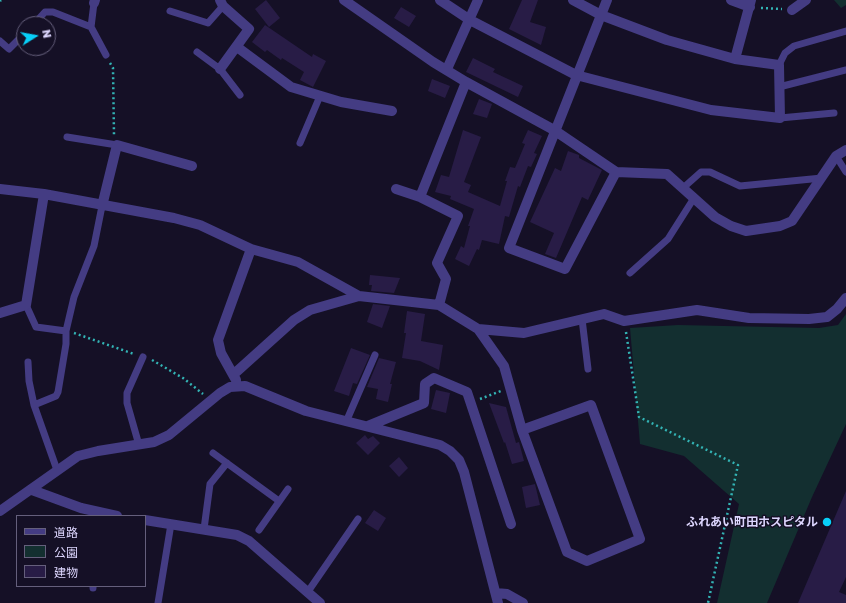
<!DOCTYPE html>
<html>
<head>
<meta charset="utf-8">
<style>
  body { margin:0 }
  #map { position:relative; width:846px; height:603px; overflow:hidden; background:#151026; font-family:"Golos Text","Noto Sans JP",sans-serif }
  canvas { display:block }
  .legend { position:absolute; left:16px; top:515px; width:130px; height:72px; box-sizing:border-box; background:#151026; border:1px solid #655f7c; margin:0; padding:5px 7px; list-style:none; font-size:12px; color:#ddd6fe }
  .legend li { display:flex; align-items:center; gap:8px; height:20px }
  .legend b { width:20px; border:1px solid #655f7c }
  .north { position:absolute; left:16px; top:16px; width:40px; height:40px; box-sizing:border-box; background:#151026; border:1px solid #655f7c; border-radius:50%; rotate:79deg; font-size:11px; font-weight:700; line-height:16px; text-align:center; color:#ddd6fe }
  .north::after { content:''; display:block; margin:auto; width:14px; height:18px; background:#08cff8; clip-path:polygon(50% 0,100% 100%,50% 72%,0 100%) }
</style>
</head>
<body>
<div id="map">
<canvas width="846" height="603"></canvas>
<ul class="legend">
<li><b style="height:5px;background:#443c83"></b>道路</li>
<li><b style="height:11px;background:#132f30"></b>公園</li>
<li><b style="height:11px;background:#281c46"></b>建物</li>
</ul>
<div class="north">N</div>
</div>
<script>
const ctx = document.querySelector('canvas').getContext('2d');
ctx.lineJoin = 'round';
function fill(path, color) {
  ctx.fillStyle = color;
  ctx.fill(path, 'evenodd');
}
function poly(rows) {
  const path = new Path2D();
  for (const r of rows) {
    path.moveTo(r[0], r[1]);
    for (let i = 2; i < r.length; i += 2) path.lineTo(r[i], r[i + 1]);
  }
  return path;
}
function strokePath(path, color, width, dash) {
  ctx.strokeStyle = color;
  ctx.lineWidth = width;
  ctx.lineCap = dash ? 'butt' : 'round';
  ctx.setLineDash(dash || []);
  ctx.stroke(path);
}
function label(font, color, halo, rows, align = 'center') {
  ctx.font = font + ' "Golos Text","Noto Sans JP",sans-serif';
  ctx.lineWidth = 3;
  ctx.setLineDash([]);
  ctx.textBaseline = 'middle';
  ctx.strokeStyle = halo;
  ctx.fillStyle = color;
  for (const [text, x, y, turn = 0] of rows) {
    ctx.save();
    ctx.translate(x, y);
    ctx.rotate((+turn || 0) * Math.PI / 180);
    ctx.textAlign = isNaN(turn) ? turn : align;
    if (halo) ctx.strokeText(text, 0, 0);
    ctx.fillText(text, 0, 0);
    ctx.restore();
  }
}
fill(poly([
  [834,0,846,0,846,5,841,8],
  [846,314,846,424,812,497,767,603,717,603,739,504,684,456,640,444,630,328,678,325,819,328,838,325]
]), '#132f30');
fill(poly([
  [266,0,280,18,269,27,255,9],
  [522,0,538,0,530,22,546,27,541,45,509,29],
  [401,7,416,16,409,27,394,18],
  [265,25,312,57,313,54,326,61,313,87,300,80,304,72,282,58,281,60,267,50,265,52,252,42],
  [473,58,495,69,493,72,523,86,518,97,466,72],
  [432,79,450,86,445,98,428,91],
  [479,99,492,104,487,118,473,114],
  [463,130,481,137,464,182,471,185,468,192,500,206,507,181,505,181,510,167,515,168,525,144,522,143,528,130,542,136,534,153,537,154,531,167,528,166,520,187,518,186,509,217,505,216,499,244,482,240,479,250,477,249,469,266,455,259,461,246,464,248,470,226,468,226,474,209,450,199,451,196,435,192,441,175,449,177],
  [568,151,579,155,579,158,602,170,588,200,582,197,556,258,545,254,554,233,530,222,555,168,561,171],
  [370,275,400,278,394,293,371,291,372,285,369,285],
  [373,304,390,306,382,328,367,322],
  [407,311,425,314,421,341,443,345,439,370,420,361,402,358,406,333,404,333],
  [351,348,370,355,357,384,353,383,349,396,334,391],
  [379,358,396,362,390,384,392,384,388,402,376,399,378,389,367,387],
  [436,390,450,393,446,413,431,409],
  [489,403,506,407,516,443,519,442,524,461,512,464,505,442,504,443],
  [365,435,368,439,373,436,380,443,368,455,356,443],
  [399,457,408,468,399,477,389,466],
  [535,484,540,505,526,508,522,487],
  [846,491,846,577,839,592,846,595,846,603,798,603],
  [374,510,386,518,378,531,365,523]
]), '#281c46');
strokePath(poly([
  [0,1,1,0],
  [761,8,782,9],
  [110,63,113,68,114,135],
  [626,332,639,417,738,465,708,603],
  [74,333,134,354],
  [152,360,183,378,203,394],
  [480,399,501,391]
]), '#33b4b5', 2.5, [2, 3]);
strokePath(poly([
  [94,3,91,27,106,55],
  [170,11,208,23,223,6],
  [34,24,45,12,53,12,91,27],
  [0,41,9,49,24,34],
  [197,52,220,69,240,95],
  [779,65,785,53,794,46,846,31],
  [779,87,846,70],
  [780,118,834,113],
  [67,137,117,145],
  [300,143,320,96],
  [836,156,846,172],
  [683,188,701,172,710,172,740,186,822,178],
  [630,273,668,239,694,198],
  [26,305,36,327,66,331],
  [582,319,588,369],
  [28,362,29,381,34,405],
  [346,422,375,355],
  [139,445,127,403,127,393,143,357],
  [213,453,279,501],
  [57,470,34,405,56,396,58,392,66,344,66,331,74,297,94,246,102,206],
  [204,529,210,484,227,463],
  [259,530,288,489],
  [93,588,93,586],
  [307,593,358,519],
  [158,603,171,524]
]), '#443c83', 7);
strokePath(poly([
  [344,0,433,62,466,82,554,130,616,172,667,174,715,217,731,226,746,231,780,226,792,221,836,156,846,150],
  [440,0,470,20,576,75,711,110,780,118,779,65,735,59,667,40,601,15,573,0],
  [607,0,509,248,565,269,616,172],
  [731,0,750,7],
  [94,3,95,0],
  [792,10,806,0],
  [237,47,291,87,341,102,392,111],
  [735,59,751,0],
  [220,69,249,29,223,6,220,0],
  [447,69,478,0],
  [0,189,44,194,174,218,200,225,251,249,298,262,359,296,439,305],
  [396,189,420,197,458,216,437,263,446,279,439,305,478,329,504,366,522,430,567,552,587,561,640,539,591,405,522,430],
  [420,197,466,82],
  [102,206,117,145,192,166],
  [0,313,26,305,44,194],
  [478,329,524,333,604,314,624,321,697,310,749,318,809,319,827,317,837,309,846,298],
  [234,374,294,320,310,310,359,296],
  [236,380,221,353,218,340,251,249],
  [368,426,424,403,425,384,434,378,467,392,511,524],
  [32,490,81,508,117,516],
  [0,511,78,456,98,451,154,442,169,435,220,393,230,387,245,386,306,411,440,445,450,451,459,460,464,472,498,603],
  [145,520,237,535,249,541,320,603],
  [496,593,507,594,523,603]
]), '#443c83', 10);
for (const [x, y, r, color] of [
  [827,522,5,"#08cff8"]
]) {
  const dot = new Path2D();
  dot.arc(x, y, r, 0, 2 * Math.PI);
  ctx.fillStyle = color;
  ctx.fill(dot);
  strokePath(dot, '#151026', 1.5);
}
label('bold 12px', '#ddd6fe', '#151026', [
  ["ふれあい町田ホスピタル",818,522]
], 'right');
</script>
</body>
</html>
